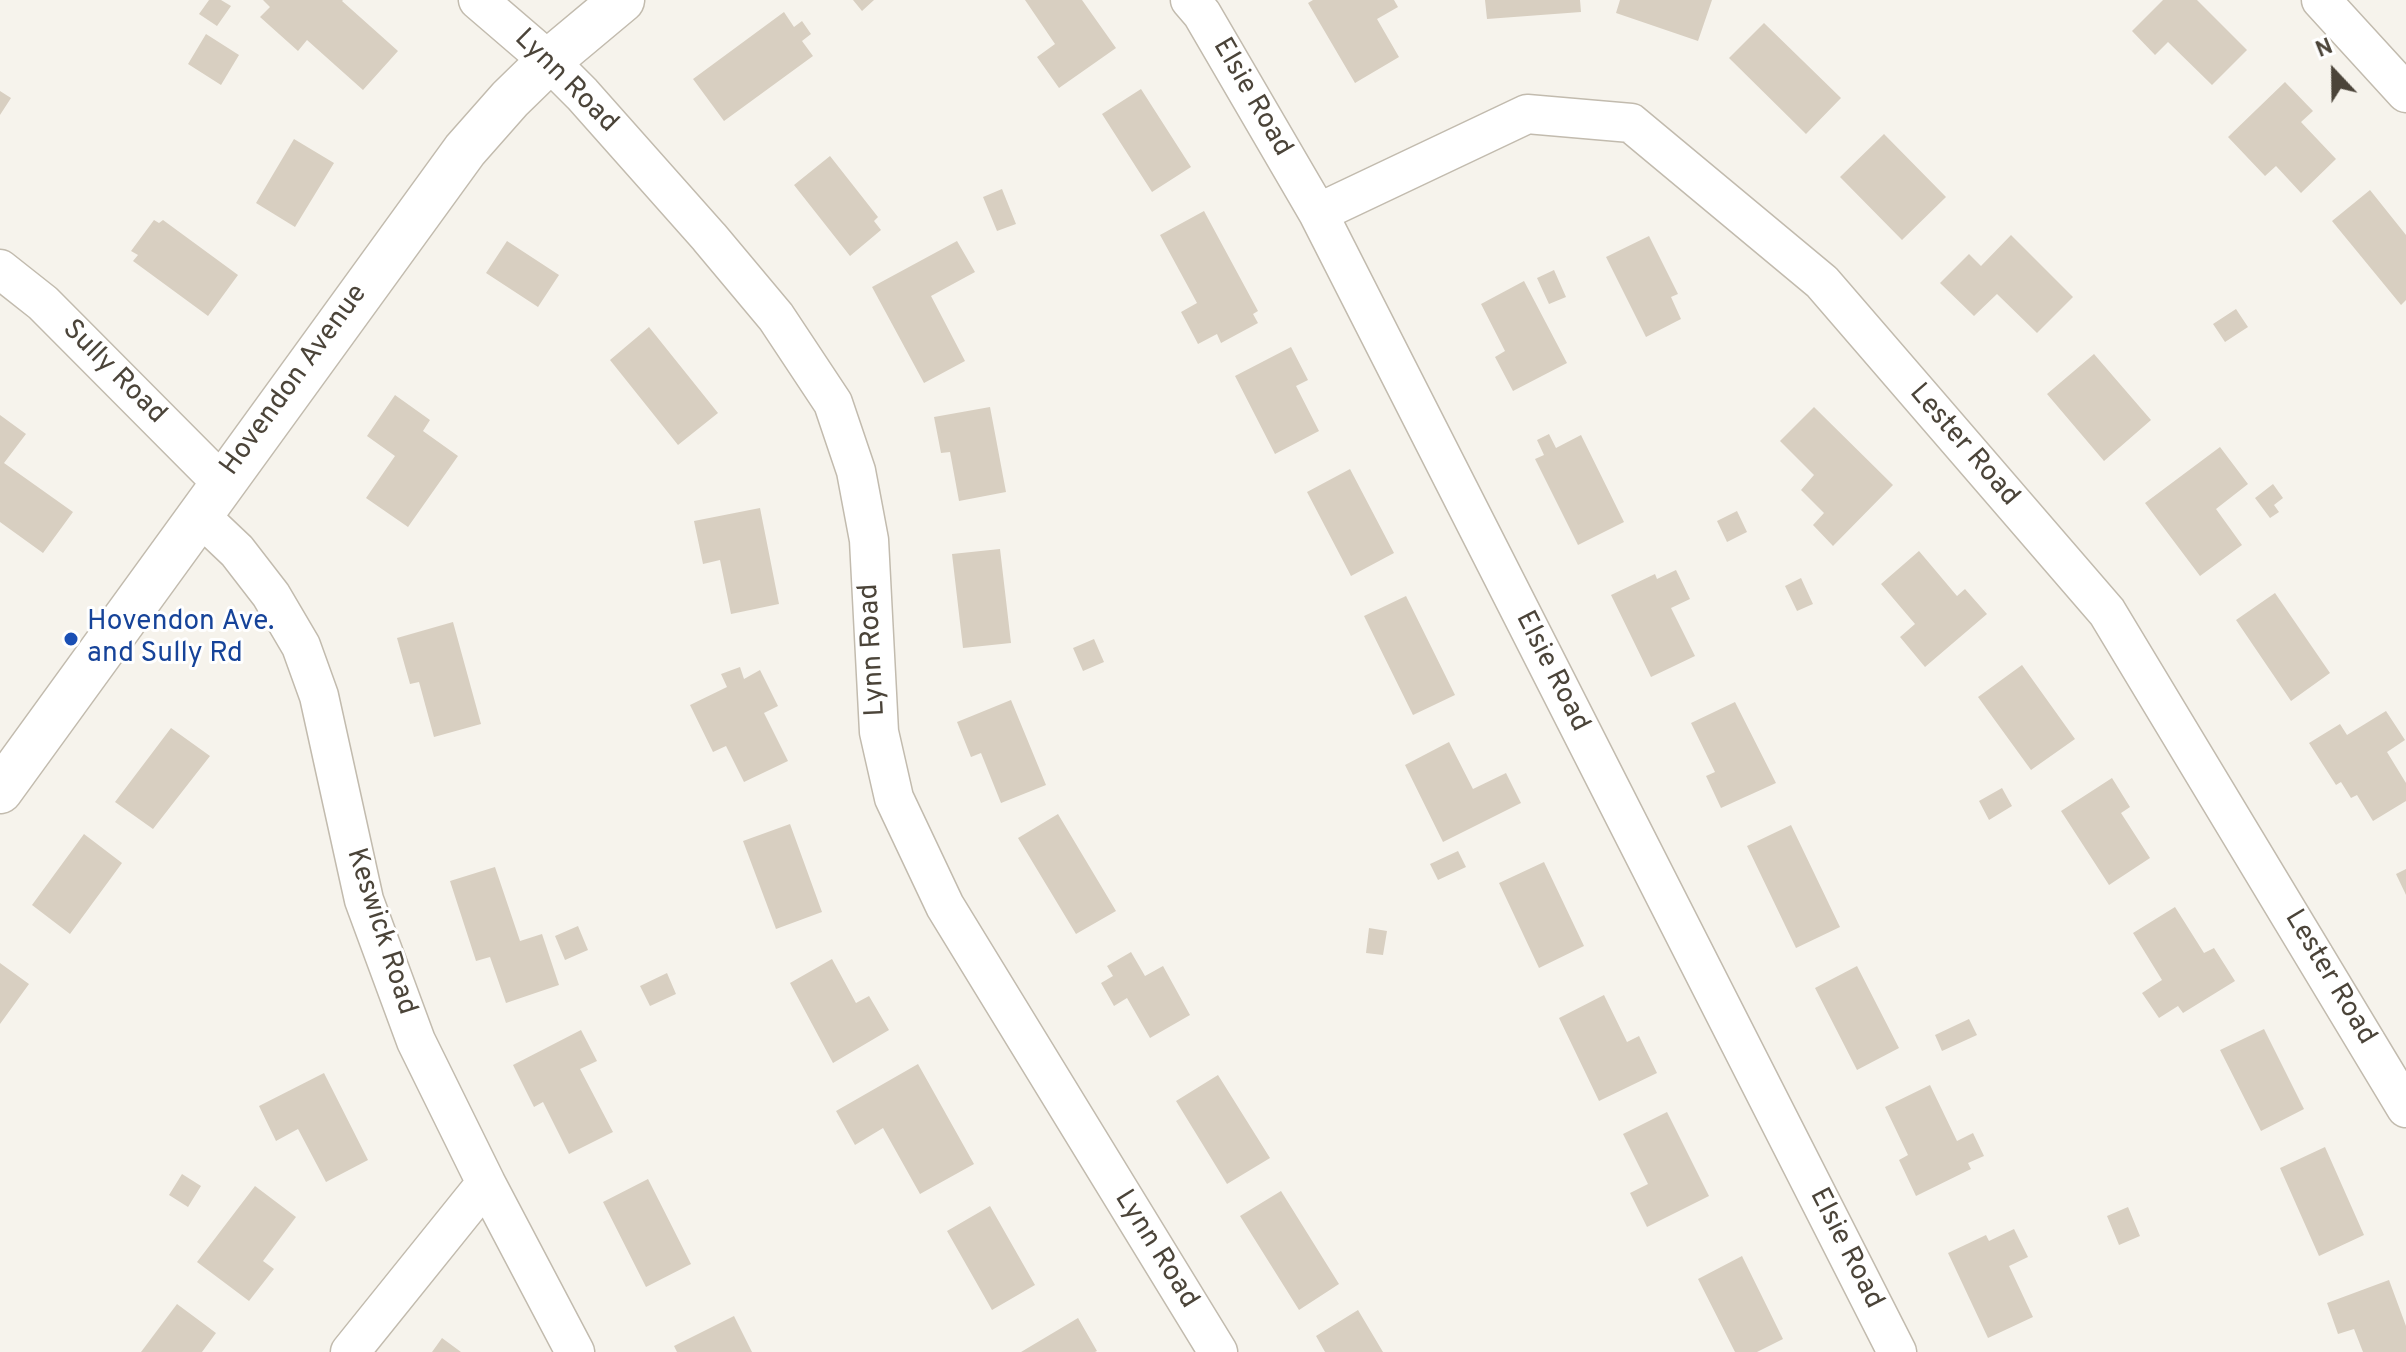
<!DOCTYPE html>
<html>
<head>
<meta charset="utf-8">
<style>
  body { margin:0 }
  #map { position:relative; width:2406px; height:1352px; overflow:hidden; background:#f6f3ec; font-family:Overpass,sans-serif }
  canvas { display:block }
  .north { position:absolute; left:2294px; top:32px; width:80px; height:80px; -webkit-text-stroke:6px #fff; paint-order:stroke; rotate:338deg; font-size:22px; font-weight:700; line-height:32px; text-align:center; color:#4b4439 }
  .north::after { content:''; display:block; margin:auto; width:28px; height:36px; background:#4b4439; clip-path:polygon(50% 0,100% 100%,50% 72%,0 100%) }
</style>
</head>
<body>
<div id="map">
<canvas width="2406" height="1352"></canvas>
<div class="north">N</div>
</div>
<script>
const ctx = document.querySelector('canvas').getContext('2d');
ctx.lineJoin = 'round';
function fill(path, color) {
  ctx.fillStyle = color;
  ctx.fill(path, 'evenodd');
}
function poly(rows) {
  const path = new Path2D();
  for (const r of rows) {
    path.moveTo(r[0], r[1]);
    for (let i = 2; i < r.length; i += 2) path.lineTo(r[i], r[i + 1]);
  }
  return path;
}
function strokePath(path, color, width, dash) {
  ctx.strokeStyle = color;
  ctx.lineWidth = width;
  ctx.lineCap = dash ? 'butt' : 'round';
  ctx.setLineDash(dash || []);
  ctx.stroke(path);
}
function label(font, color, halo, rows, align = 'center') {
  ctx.font = font + ' Overpass,sans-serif';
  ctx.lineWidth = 6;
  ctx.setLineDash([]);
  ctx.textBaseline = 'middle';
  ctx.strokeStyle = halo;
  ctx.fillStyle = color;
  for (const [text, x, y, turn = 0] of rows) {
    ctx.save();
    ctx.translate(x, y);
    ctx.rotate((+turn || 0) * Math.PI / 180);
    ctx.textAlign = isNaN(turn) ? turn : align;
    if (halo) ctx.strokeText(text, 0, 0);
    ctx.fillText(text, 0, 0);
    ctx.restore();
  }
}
fill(poly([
  [209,0,221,0,231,6,217,26,199,14],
  [263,0,343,0,342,1,398,51,363,90,307,40,298,51,260,17,270,7],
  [853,0,874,0,862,11],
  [1025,0,1082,0,1116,48,1059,88,1037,57,1055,44],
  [1313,0,1394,0,1398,7,1377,19,1399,57,1355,83,1308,3],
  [1485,0,1580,0,1581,12,1487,19],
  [1620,0,1712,0,1698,41,1616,13],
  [2163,0,2197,0,2247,50,2212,85,2168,42,2155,55,2132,31],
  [784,12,794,27,802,21,811,34,802,41,813,56,724,121,693,79],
  [1764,23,1841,98,1806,134,1729,58],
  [206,34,239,55,221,85,188,64],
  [2285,82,2313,111,2301,122,2336,159,2301,193,2276,166,2265,176,2228,137],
  [1141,89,1191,167,1152,192,1102,114],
  [0,91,11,98,0,115],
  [1884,134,1946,197,1902,240,1840,177],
  [294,139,334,163,295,227,256,203],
  [830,156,878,217,874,221,881,230,850,256,794,185],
  [1002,189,1016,224,997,231,983,197],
  [2370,190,2406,235,2406,300,2401,305,2332,221],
  [1204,211,1258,311,1253,314,1258,323,1221,343,1217,334,1198,344,1181,312,1197,303,1160,235],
  [154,220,159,223,163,220,238,275,208,316,133,261,138,255,131,251],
  [2011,235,2073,297,2037,333,1997,294,1974,316,1940,283,1969,254,1981,266],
  [1649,236,1678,294,1671,297,1681,319,1646,337,1606,257],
  [507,241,559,275,538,307,486,273],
  [957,241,975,272,931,296,965,361,924,383,872,287],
  [1554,270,1566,297,1549,304,1537,278],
  [1524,281,1567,363,1513,391,1495,357,1505,351,1481,304],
  [2236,309,2248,327,2225,342,2213,324],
  [649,327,718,413,678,445,610,360],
  [1291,347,1308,380,1296,386,1319,431,1275,454,1235,376],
  [2094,354,2151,420,2104,461,2047,394],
  [395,395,430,420,423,431,458,456,408,527,366,498,395,456,367,436],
  [990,407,1006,492,959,501,950,452,941,453,934,417],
  [1814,407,1893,485,1833,546,1813,525,1824,513,1801,490,1814,475,1780,441],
  [0,415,26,434,4,463,73,512,43,553,0,522],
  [1549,434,1556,448,1581,435,1624,522,1578,545,1535,459,1544,455,1537,440],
  [2220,447,2248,484,2216,509,2242,545,2200,576,2145,503],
  [1350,469,1394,553,1351,576,1307,492],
  [2273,484,2283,498,2274,505,2279,512,2270,518,2255,498],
  [760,508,779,604,731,614,720,560,703,564,694,521],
  [1737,511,1747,532,1727,542,1717,521],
  [1000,549,1011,643,963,648,952,554],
  [1919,551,1957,596,1965,589,1987,614,1925,667,1900,637,1915,624,1881,584],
  [1676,570,1690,599,1671,608,1695,656,1651,677,1611,595,1655,574,1657,579],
  [1801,578,1813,604,1797,611,1785,586],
  [2275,593,2330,673,2291,701,2236,620],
  [1406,596,1455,695,1413,715,1364,616],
  [453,622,481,724,434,737,419,682,410,684,397,638],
  [1094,639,1104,662,1083,671,1073,648],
  [2022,665,2075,739,2031,770,1978,697],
  [740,667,744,679,760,670,778,706,764,713,788,761,744,782,726,746,713,752,690,705,727,687,721,674],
  [1011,700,1046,785,1001,803,981,753,971,757,957,722],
  [1735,702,1776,783,1721,808,1706,776,1715,772,1691,723],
  [2386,711,2405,740,2387,752,2406,783,2406,801,2373,821,2357,795,2351,798,2341,782,2336,785,2309,743,2340,724,2347,735],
  [171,728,210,756,153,829,115,802],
  [1449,742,1473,789,1506,773,1521,803,1443,842,1405,765],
  [2112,778,2130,807,2121,813,2150,858,2109,885,2061,811],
  [2002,788,2012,806,1989,820,1979,801],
  [1058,814,1116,911,1076,934,1018,838],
  [790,824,822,912,776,929,743,841],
  [1791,825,1840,927,1796,948,1747,846],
  [84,834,122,863,70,934,32,905],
  [1458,851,1466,867,1438,880,1430,864],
  [1544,862,1584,946,1539,968,1499,883],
  [495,867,520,941,542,934,559,985,506,1003,490,957,476,961,450,881],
  [2406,869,2406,895,2396,874],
  [2175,907,2204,953,2214,948,2235,981,2183,1013,2178,1006,2159,1018,2142,993,2162,980,2133,933],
  [578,926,588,950,565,960,555,936],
  [1369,928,1387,931,1383,955,1366,953],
  [1131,952,1145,976,1163,966,1190,1015,1150,1038,1127,998,1114,1006,1101,983,1113,976,1107,966],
  [832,959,856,1003,869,996,889,1030,833,1063,790,983],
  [0,963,29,984,0,1024],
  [1857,966,1899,1048,1857,1070,1815,988],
  [667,973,676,994,650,1006,640,986],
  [1604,995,1627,1042,1639,1036,1657,1073,1599,1101,1559,1018],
  [1969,1019,1977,1035,1942,1051,1935,1035],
  [2264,1029,2304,1109,2261,1131,2220,1050],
  [581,1030,597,1061,580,1069,613,1132,569,1154,543,1102,534,1107,513,1065],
  [918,1064,974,1164,920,1194,883,1128,855,1145,836,1111],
  [324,1073,368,1160,326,1182,298,1129,276,1141,259,1106],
  [1218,1075,1270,1158,1227,1184,1176,1101],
  [1930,1085,1957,1141,1973,1133,1984,1156,1968,1163,1971,1169,1916,1196,1899,1160,1908,1155,1885,1107],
  [1667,1112,1709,1196,1647,1227,1630,1193,1648,1184,1623,1134],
  [2325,1147,2364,1235,2319,1256,2280,1168],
  [182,1174,201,1186,188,1207,169,1195],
  [648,1179,691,1264,646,1287,603,1202],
  [255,1186,296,1217,263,1261,274,1269,249,1301,197,1262],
  [1281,1191,1339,1284,1299,1310,1240,1216],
  [990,1206,1035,1285,992,1310,947,1231],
  [2128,1207,2140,1236,2119,1245,2107,1216],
  [2014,1229,2028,1257,2009,1266,2033,1317,1988,1338,1948,1253,1986,1235,1989,1241],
  [1742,1256,1783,1339,1757,1352,1735,1352,1698,1279],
  [2389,1280,2406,1326,2406,1352,2363,1352,2354,1329,2338,1334,2327,1303],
  [177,1304,216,1333,202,1352,141,1352],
  [1358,1310,1383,1352,1325,1352,1316,1336],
  [734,1316,752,1352,677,1352,674,1346],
  [1078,1318,1097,1351,1095,1352,1021,1352],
  [442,1338,461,1352,432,1352]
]), '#d8cfc1');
const minor = poly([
  [478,0,549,61,582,94,709,237,776,317,833,403,856,471,869,540,879,732,894,798,945,906,1218,1352],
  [1190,0,1202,14,1318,213,1897,1352],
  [2321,0,2406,93],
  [1318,213,1527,114,1631,123,1822,282,2107,612,2406,1108],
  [0,269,43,303,222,483],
  [199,515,237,551,271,595,301,646,319,696,364,900,416,1041,486,1183,575,1352],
  [350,1352,486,1183]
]);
const tertiary = poly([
  [0,791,465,150,510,99,549,61,622,0]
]);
strokePath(minor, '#c2bbae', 41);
strokePath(tertiary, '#c2bbae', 47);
strokePath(minor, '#fff', 38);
strokePath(tertiary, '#fff', 44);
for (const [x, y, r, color] of [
  [71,639,8,"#1a4fb4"]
]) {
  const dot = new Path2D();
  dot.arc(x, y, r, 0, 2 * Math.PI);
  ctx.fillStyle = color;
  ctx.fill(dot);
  strokePath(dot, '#fff', 3);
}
label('28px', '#4b4439', '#fff', [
  ["Lynn Road",565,82,45],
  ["Elsie Road",1251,98,60],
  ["Sully Road",113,373,45],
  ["Hovendon Avenue",295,381,-54],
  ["Lester Road",1963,446,49],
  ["Lynn Road",874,650,-93],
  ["Elsie Road",1551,672,63],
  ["Keswick Road",380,932,72],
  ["Lester Road",2329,978,59],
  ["Elsie Road",1845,1249,63],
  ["Lynn Road",1155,1250,58]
]);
label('28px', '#164399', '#fff', [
  ["Hovendon Ave.",87,623],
  ["and Sully Rd",87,655]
], 'left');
</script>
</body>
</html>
